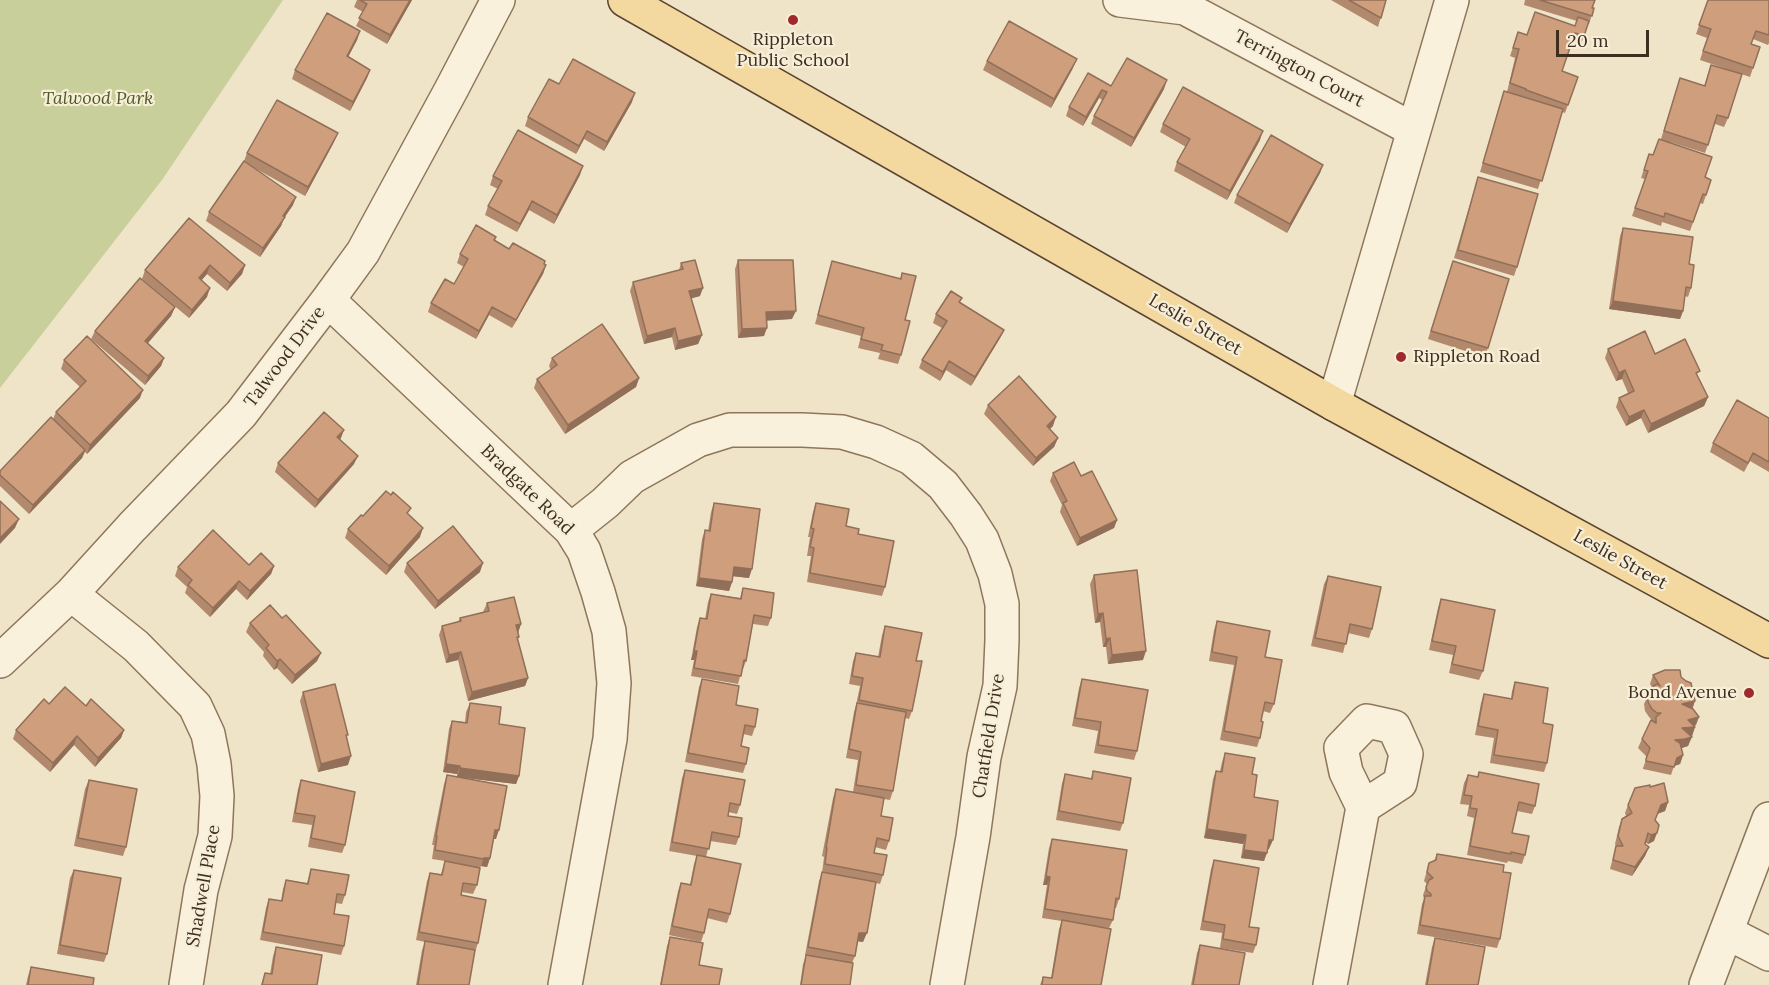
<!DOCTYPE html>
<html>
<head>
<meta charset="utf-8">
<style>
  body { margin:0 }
  #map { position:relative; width:1769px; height:985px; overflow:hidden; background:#f0e4c8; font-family:Lora,serif }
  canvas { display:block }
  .scale { position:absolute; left:1556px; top:30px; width:93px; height:27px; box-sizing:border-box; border:3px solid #3d2e20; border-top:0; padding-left:8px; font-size:18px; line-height:21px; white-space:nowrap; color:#3d2e20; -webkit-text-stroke:4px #f7eed8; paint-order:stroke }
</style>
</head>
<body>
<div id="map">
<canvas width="1769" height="985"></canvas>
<div class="scale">20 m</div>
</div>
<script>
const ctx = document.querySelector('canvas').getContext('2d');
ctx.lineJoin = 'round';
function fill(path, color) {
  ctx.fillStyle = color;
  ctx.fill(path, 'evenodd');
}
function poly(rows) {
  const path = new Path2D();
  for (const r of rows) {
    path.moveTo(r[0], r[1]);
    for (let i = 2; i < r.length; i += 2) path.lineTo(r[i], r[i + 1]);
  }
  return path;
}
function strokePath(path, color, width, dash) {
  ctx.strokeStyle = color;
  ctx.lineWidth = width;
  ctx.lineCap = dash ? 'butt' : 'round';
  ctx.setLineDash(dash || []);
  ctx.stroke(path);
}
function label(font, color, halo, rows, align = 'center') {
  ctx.font = font + ' Lora,serif';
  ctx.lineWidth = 4.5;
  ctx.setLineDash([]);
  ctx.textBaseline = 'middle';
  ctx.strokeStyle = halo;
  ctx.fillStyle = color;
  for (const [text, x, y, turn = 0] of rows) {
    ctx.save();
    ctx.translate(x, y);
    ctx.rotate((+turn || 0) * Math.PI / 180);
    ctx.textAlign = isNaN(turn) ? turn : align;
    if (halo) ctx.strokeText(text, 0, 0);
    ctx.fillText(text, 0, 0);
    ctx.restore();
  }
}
fill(poly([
  [0,0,283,0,162,180,0,388]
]), '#c9cf9b');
const minor = poly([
  [1120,0,1185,8,1414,130],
  [328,300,571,530,584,551,598,592,609,631,614,683,610,739,565,985],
  [1334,404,1452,0],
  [571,530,605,503,632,477,698,440,730,430,802,430,842,432,876,442,911,458,943,485,966,515,982,540,995,574,1002,604,1002,640,1000,686,984,757,973,837,947,985],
  [71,594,136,646,195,706,208,734,214,764,217,796,215,836,201,890,186,985],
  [0,661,71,594,132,527,241,414,328,300,363,252,451,90,498,0],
  [1726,932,1769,954],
  [1330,985,1363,807,1346,772,1341,748,1367,721,1394,727,1406,754,1400,783,1363,807],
  [1706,985,1769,819]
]);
const major = poly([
  [625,0,1334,404,1769,641]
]);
strokePath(minor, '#8d765c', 36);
strokePath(major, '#5b4430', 36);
strokePath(minor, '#faf1dc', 33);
strokePath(major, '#f3d9a0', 33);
fill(poly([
  [357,0,412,0,387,44,356,26,363,12,354,7],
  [1331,0,1386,0,1378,27],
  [1525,0,1595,0,1592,8,1594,8,1589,24,1588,24,1581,44,1572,41,1562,71,1578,77,1565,113,1562,112,1538,189,1480,172,1501,100,1504,91,1507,92,1515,58,1510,56,1518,32,1527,35,1575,26,1577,21,1524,5],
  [1708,0,1769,0,1769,43,1768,45,1753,39,1751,44,1753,68,1750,77,1700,60,1707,38,1696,34],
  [360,31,357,40,348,57,370,70,367,78,350,111,292,79,295,70],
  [987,61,1073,68,1051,108,983,70],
  [1711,65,1728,118,1724,127,1715,124,1705,153,1670,142,1705,177,1711,180,1703,204,1700,203,1690,231,1662,222,1661,226,1632,216,1645,179,1641,178,1646,163,1653,155,1661,139,1680,78,1704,86],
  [1088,73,1111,86,1164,89,1131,147,1091,124,1094,116,1102,100,1099,98,1083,126,1066,116,1069,107],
  [559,84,632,102,604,151,584,139,576,154,525,126,528,117],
  [1163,124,1260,140,1227,200,1174,171,1177,162,1186,147,1160,132],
  [334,142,305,196,249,165,293,205,284,218,281,226,260,257,206,221,209,212,244,161,247,153],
  [1323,165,1320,173,1287,233,1234,203,1237,195],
  [580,175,554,224,529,210,517,232,485,215,488,206,498,189,490,185,493,176],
  [1478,177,1517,267,1514,276,1454,258],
  [189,218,245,265,242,274,227,291,207,274,201,280,207,297,189,318,142,279,145,270],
  [1623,228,1689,264,1691,288,1688,297,1685,296,1683,311,1680,319,1609,309,1620,236],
  [495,241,509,249,546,265,543,274,512,328,489,315,476,339,428,312,431,303,454,284,464,267,457,263,460,254],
  [738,260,792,319,766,320,764,336,738,338,735,269],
  [832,261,900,279,902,273,905,320,901,355,898,364,878,359,880,353,858,348,861,336,815,324],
  [681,263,700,296,691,298,702,335,698,344,675,350,672,337,644,344,630,291,633,282,679,270],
  [1450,270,1488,348,1484,357,1428,339],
  [960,303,1004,330,1000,338,971,386,946,370,940,381,919,368,922,360,942,328,933,323,936,314],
  [175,307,171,316,148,343,164,358,161,366,145,385,91,339,95,331],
  [1608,349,1655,354,1698,377,1708,397,1704,406,1648,433,1641,418,1626,426,1616,407,1619,398,1628,393,1622,379,1616,381,1605,358],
  [552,358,639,378,636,387,565,434,534,388,537,379,551,370,549,366],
  [64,360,140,398,87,454,85,452,82,458,29,514,0,486,0,471,53,419,56,412,80,387,61,369],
  [988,405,1053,426,1049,429,1058,438,1054,447,1033,466,984,414],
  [1769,418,1769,472,1750,461,1744,472,1710,452,1713,443],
  [341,438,340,440,354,464,315,508,275,472,278,463],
  [1053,473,1117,520,1114,528,1077,546,1060,512,1062,505,1050,481],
  [714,503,749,578,733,576,732,582,729,591,696,586,702,539,705,530,708,531,711,512],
  [816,503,858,534,885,587,882,596,807,582,811,556,807,556,810,537,808,537,813,512],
  [409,515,420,537,386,575,345,538,348,529,363,516],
  [407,563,480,572,435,609,404,572],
  [249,565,274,566,271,574,247,600,236,589,210,617,185,593,187,587,175,576,178,567],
  [1094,575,1143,660,1108,664,1106,647,1103,647,1100,622,1095,623,1090,584],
  [1328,576,1372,629,1369,638,1348,633,1343,653,1311,646,1324,584],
  [743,588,771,618,768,626,753,624,746,661,743,669,742,669,738,684,691,676,694,660,691,660,697,627,700,618,705,619,708,602,711,594,740,598],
  [1441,599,1483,671,1479,680,1449,673,1453,655,1429,650,1438,608],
  [487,603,521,624,518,632,519,637,518,639,528,678,525,686,468,701,458,660,446,663,439,635,442,626,458,622,460,618,483,612],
  [282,618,321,653,317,661,292,684,277,668,274,670,263,656,264,652,246,632,250,623],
  [1217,621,1265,657,1274,704,1270,713,1263,711,1261,721,1260,738,1257,747,1220,740,1234,665,1209,661,1214,630],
  [885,626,916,661,912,711,909,719,905,718,893,791,890,800,884,799,881,816,889,841,886,850,875,847,874,853,883,875,880,884,876,883,863,942,858,941,855,956,852,963,850,985,800,985,803,964,806,956,805,955,819,881,822,873,824,857,822,856,833,798,836,789,853,792,858,760,846,758,854,712,856,705,860,686,849,684,853,661,856,653,878,657,882,635],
  [1653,675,1681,677,1692,709,1696,725,1694,726,1695,727,1692,736,1691,736,1688,746,1681,748,1683,755,1680,764,1674,766,1671,775,1643,769,1643,768,1647,757,1638,748,1642,739,1654,722,1649,717,1645,711,1644,704,1652,687,1650,684],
  [702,679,736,705,755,727,752,736,743,734,741,746,746,764,743,773,685,762,699,687],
  [1082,679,1137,751,1134,760,1094,753,1098,731,1072,726,1079,688],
  [1515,682,1543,723,1547,763,1544,772,1490,763,1494,738,1475,735,1481,703,1484,694,1511,699,1512,691],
  [303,692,347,739,348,765,318,772,300,701],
  [470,703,499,724,519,776,516,784,457,777,457,774,443,772,449,729,452,721,465,722,466,712],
  [49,704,86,706,124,730,121,738,95,767,74,745,50,772,13,739,16,730],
  [1225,753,1252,774,1254,797,1269,849,1267,849,1264,861,1241,858,1243,844,1204,838,1213,779,1216,771,1220,771,1222,762],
  [685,770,740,805,737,814,728,812,728,816,739,837,736,845,710,841,706,857,730,914,727,923,707,918,704,933,701,942,669,935,678,891,681,883,690,884,694,864,697,856,669,851,682,778],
  [1093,771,1123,823,1120,831,1056,820,1062,783,1065,774,1091,779],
  [1479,772,1535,806,1532,814,1517,811,1512,833,1525,855,1522,864,1508,861,1507,863,1467,855,1474,818,1467,816,1469,805,1460,804,1464,783,1468,775,1478,777],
  [447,775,496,839,494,839,490,858,487,867,481,866,480,868,458,864,477,885,473,894,461,892,461,895,478,943,475,952,469,985,416,985,422,950,425,942,416,940,427,881,430,873,441,874,445,861,432,859,434,845,432,845,444,784],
  [89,780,126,847,123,856,74,846,85,789],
  [301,780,345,845,342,853,308,847,312,825,292,822,298,789],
  [1650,787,1668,802,1665,811,1657,814,1655,821,1654,841,1648,844,1645,842,1645,844,1649,847,1645,856,1632,876,1610,869,1616,846,1615,844,1619,827,1622,819,1626,816,1625,813,1628,805],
  [1052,839,1119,899,1116,908,1115,908,1113,920,1109,928,1094,926,1101,985,1040,985,1043,977,1051,978,1059,929,1062,921,1042,918,1047,885,1043,885,1049,848],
  [1437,854,1503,872,1500,939,1497,948,1417,934,1422,904,1424,899,1423,895,1427,884,1424,881,1429,863,1434,861],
  [1214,860,1249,927,1256,945,1253,953,1220,948,1222,933,1200,930,1211,869],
  [311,869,345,895,342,904,336,903,334,914,344,946,341,955,260,940,266,908,269,899,281,901,283,889,286,880,307,883],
  [74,870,107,954,104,962,57,954,70,878],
  [670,937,699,965,719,985,660,985,667,946],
  [1435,938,1478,985,1425,985,1432,947],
  [1200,945,1239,985,1191,985,1197,953],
  [276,947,317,985,261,985,265,973,270,974,273,956],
  [31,967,93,985,26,985,28,976]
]), '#b2896c');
fill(poly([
  [410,0,412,0,387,44,390,35],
  [360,31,357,40,344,65,347,56],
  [1077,59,1073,68,1051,108,1054,99],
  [370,70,367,78,350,111,353,102],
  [1167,80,1164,89,1131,147,1134,138],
  [1102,90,1099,98,1083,126,1086,117],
  [635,93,632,102,604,151,607,142],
  [587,131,584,139,576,154,579,146],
  [1263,131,1260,140,1227,200,1230,191],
  [338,133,334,142,305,196,308,187],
  [1323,165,1320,173,1287,233,1290,224],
  [583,166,580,175,554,224,557,215],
  [296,197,293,205,284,218,281,226,260,257,263,248,283,216],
  [532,201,529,210,517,232,520,224],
  [210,265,207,274,196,287,199,278],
  [245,265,242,274,227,291,230,283],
  [546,265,543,274,512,328,516,320],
  [210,288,207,297,189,318,192,310],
  [703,288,700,296,686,300,689,291],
  [1613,301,1683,311,1680,319,1609,309],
  [175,307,171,316,142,350,145,341],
  [492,307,489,315,476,339,479,331],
  [796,311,792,319,763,321,766,312],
  [675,328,672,337,644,344,647,336],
  [767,328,764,336,738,338,742,329],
  [1004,330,1000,338,971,386,975,377],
  [702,335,698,344,675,350,678,341],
  [164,358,161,366,145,385,148,376],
  [949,361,946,370,940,381,943,372],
  [1625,370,1622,379,1616,381,1619,373],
  [639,378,636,387,565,434,568,425],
  [143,390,140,398,87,454,90,445],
  [1708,397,1704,406,1648,433,1651,424],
  [1644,410,1641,418,1626,426,1629,417],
  [1056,417,1053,426,1044,435,1047,426],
  [344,430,341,438,334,446,337,437],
  [1058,438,1054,447,1033,466,1036,458],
  [85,450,82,458,29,514,33,505],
  [358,456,354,464,315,508,318,500],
  [19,519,15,528,0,544,0,538],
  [1117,520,1114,528,1077,546,1080,538],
  [423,528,420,537,386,575,389,566],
  [483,563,480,572,435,609,438,601],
  [274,566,271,574,247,600,250,591],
  [734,567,752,569,749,578,731,576],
  [699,578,732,582,729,591,696,586],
  [239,581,236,589,210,617,213,608],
  [1103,613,1100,622,1095,623,1098,614],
  [521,624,518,633,516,625],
  [1110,638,1106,647,1103,647,1106,639],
  [694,651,697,651,694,660,691,660],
  [1146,651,1143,660,1108,664,1112,655],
  [461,652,458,660,446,663,449,655],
  [321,653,317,661,292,684,295,675],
  [280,659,277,668,274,670,277,661],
  [528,678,525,686,468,701,472,692],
  [1695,701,1692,710,1682,704],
  [1699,717,1696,725,1688,728,1695,727,1692,736,1679,737,1682,728,1688,720],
  [124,730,121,738,95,767,98,758],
  [77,736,74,745,50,772,53,763],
  [1692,737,1688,746,1682,748,1672,748,1675,740],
  [1683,755,1680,764,1674,766,1677,758],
  [351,756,348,765,318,772,321,764],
  [446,764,460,766,457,774,443,772],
  [460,768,519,776,516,784,457,777],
  [1668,802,1665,811,1657,814,1661,805],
  [1207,829,1246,835,1243,844,1204,838],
  [495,830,499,830,496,839,492,839],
  [1657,833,1654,841,1648,844,1651,835],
  [1269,840,1273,840,1269,849,1266,849],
  [1649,847,1645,856,1632,876,1635,867],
  [1244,850,1267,853,1264,861,1241,858],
  [484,858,490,858,487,867,481,866],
  [1046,876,1050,877,1047,885,1043,885],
  [859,933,867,933,863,942,856,941]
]), '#916f58');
const building = poly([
  [360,0,410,0,390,35,359,18,367,4,360,0],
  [1349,0,1386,0,1381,18,1349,0],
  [1540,0,1595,0,1592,8,1594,8,1592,16,1540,0],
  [1708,0,1769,0,1769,35,1756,31,1751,44,1760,47,1753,68,1703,51,1711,29,1699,25,1708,0],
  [1535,12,1575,26,1578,17,1589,21,1584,36,1575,33,1562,71,1578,77,1568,105,1526,90,1526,89,1510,83,1519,49,1513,48,1518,32,1527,35,1535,12],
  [327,13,360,31,347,56,370,70,353,102,295,70,327,13],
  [1009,21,1077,59,1054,99,987,61,1009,21],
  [1127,58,1167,80,1134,138,1094,116,1107,92,1102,90,1086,117,1069,107,1088,73,1111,86,1127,58],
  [573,59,635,93,607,142,587,131,579,146,528,117,549,79,559,84,573,59],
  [1711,65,1742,74,1728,118,1717,115,1708,145,1664,131,1680,78,1705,86,1711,65],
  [1183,87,1263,131,1230,191,1177,162,1190,139,1163,124,1183,87],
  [1504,91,1563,109,1542,181,1483,163,1504,91],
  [277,100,338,133,308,187,247,153,277,100],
  [518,130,583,166,557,215,532,201,520,224,488,206,502,181,493,176,518,130],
  [1271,135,1323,165,1290,224,1237,195,1271,135],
  [1659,139,1712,157,1705,177,1711,180,1706,195,1703,194,1693,222,1665,213,1664,217,1635,208,1648,171,1644,170,1649,154,1653,155,1659,139],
  [244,161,296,197,283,216,285,217,263,248,209,212,244,161],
  [1478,177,1538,194,1517,267,1458,250,1478,177],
  [189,218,245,265,230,283,210,265,199,278,210,288,192,310,145,270,189,218],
  [476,225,496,237,494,240,509,249,513,243,545,261,544,264,546,265,516,320,492,307,479,331,431,303,445,279,454,284,468,259,460,254,476,225],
  [1623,228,1693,237,1689,264,1694,265,1691,288,1686,287,1683,311,1613,301,1623,228],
  [695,260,703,288,689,291,702,335,678,341,675,328,647,336,633,282,683,269,681,263,695,260],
  [738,260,793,260,796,311,766,312,767,328,742,329,738,260],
  [832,261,901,279,902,273,916,276,905,320,910,321,901,355,881,350,883,345,861,339,864,328,818,315,832,261],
  [1453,261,1509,279,1488,348,1431,331,1453,261],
  [140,278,175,307,145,341,164,358,148,376,95,331,140,278],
  [951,291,962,298,959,302,1004,330,975,377,949,361,943,372,922,360,947,321,936,314,951,291],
  [602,324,639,378,568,425,537,379,557,365,552,358,602,324],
  [1645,331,1655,354,1685,339,1700,371,1696,373,1708,397,1651,424,1644,410,1629,417,1619,398,1634,391,1625,370,1619,373,1608,349,1645,331],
  [87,336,143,390,90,445,56,412,86,381,64,360,87,336],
  [1019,376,1056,417,1047,426,1058,438,1036,458,988,405,1019,376],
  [1737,400,1769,418,1769,462,1753,453,1748,463,1713,443,1737,400],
  [324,412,344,430,337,437,358,456,318,500,278,463,324,412],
  [51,417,85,450,33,505,0,475,0,471,51,417],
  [1074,462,1081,476,1092,471,1117,520,1080,538,1063,503,1067,501,1053,473,1074,462],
  [386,491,391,495,393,492,411,508,407,513,423,528,389,566,348,529,361,515,363,516,386,491],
  [0,501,19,519,0,538,0,501],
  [714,503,760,509,752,569,734,567,732,582,699,578,705,530,710,531,714,503],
  [816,503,849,509,846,526,859,529,858,534,894,541,885,587,810,573,814,548,810,547,814,529,811,528,816,503],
  [453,526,483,563,438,601,407,563,453,526],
  [213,530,249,565,261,553,274,566,250,591,239,581,213,608,188,585,192,580,178,567,213,530],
  [1137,570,1146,651,1112,655,1110,638,1106,639,1103,613,1098,614,1094,575,1137,570],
  [1328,576,1381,587,1372,629,1350,624,1346,644,1315,638,1328,576],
  [743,588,774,593,771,618,754,615,746,661,744,660,741,676,694,668,697,651,694,651,700,618,707,619,711,594,741,599,743,588],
  [514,597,521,624,516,625,519,637,517,637,528,678,472,692,461,652,449,655,442,626,461,621,460,618,489,611,487,603,514,597],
  [1441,599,1495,610,1483,671,1452,664,1456,646,1432,641,1441,599],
  [270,605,282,618,286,615,321,653,295,675,280,659,277,661,266,648,269,645,250,623,270,605],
  [1217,621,1270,631,1265,657,1282,660,1274,704,1265,702,1261,721,1263,722,1260,738,1224,731,1237,657,1212,652,1217,621],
  [885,626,922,633,916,661,922,661,912,711,859,700,863,678,852,676,856,653,880,657,885,626],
  [1665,670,1680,670,1681,677,1686,681,1691,683,1695,701,1682,704,1693,709,1699,717,1688,720,1695,727,1682,728,1692,737,1685,739,1675,740,1680,743,1683,755,1677,758,1674,767,1646,761,1646,759,1650,748,1642,739,1651,720,1656,723,1656,717,1661,713,1657,713,1652,709,1648,702,1648,696,1652,687,1657,684,1660,686,1653,675,1665,670],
  [702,679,739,686,736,705,758,709,755,727,745,725,741,746,749,748,746,764,688,753,702,679],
  [1082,679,1148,690,1137,751,1098,745,1101,722,1075,718,1082,679],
  [1515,682,1548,688,1543,723,1553,725,1547,763,1494,755,1498,730,1478,726,1484,694,1512,699,1515,682],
  [335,684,348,735,346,735,351,756,321,764,303,692,335,684],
  [65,687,86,706,91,699,124,730,98,758,77,736,53,763,16,730,44,699,49,704,65,687],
  [470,703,501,707,499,724,525,728,519,776,460,768,460,766,446,764,452,721,467,723,470,703],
  [857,703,906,712,893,791,856,785,861,752,849,749,857,703],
  [1225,753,1255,758,1252,774,1257,775,1254,797,1278,801,1273,840,1269,840,1267,853,1244,850,1246,835,1207,829,1216,771,1222,772,1225,753],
  [685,770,745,780,740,805,730,803,728,816,742,818,739,837,712,832,709,849,672,842,685,770],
  [1093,771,1131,778,1123,823,1059,811,1065,774,1092,779,1093,771],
  [1479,772,1539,784,1535,806,1519,802,1512,833,1529,836,1525,855,1511,852,1511,854,1470,846,1477,809,1470,808,1472,796,1464,795,1468,775,1478,777,1479,772],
  [447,775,507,786,499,830,495,830,490,858,484,858,483,859,435,850,437,836,436,836,447,775],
  [89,780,137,789,126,847,78,838,89,780],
  [301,780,355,792,345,845,311,838,315,816,295,813,301,780],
  [1664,783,1668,802,1661,805,1655,820,1659,825,1657,833,1651,835,1648,833,1645,844,1649,847,1635,867,1613,860,1616,846,1623,846,1618,836,1622,819,1632,813,1628,805,1635,788,1650,785,1650,787,1664,783],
  [836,789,884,798,881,816,893,818,889,841,877,838,874,853,887,855,883,875,825,864,827,848,826,848,836,789],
  [1052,839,1127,850,1119,899,1116,898,1113,920,1045,909,1050,877,1046,876,1052,839],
  [1437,854,1504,865,1503,872,1511,873,1500,939,1420,925,1425,896,1431,896,1431,894,1427,891,1426,887,1429,880,1433,878,1427,872,1429,863,1436,860,1437,854],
  [697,855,741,864,730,914,709,909,704,933,672,926,681,883,691,885,697,855],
  [1214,860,1259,868,1249,927,1259,928,1256,945,1223,939,1225,925,1203,921,1214,860],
  [445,861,480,868,477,885,463,883,461,895,486,900,478,943,419,932,430,873,442,875,445,861],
  [311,869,349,875,345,895,337,894,334,914,349,916,344,946,263,932,269,899,282,901,286,880,308,884,311,869],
  [74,870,121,878,107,954,60,945,74,870],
  [822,872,876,882,867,933,859,933,855,956,808,947,822,872],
  [1062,920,1111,929,1101,985,1042,985,1043,977,1052,978,1062,920],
  [670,937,703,943,699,965,722,969,719,985,661,985,670,937],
  [1435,938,1485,947,1478,985,1427,985,1435,938],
  [425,941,475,950,469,985,418,985,425,941],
  [1200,945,1245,953,1239,985,1193,985,1200,945],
  [276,947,322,955,317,985,262,985,265,973,272,974,276,947],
  [806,955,853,963,850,985,801,985,806,955],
  [31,967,94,978,93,985,28,985,31,967]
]);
fill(building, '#cf9f7d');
strokePath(building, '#916f58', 1.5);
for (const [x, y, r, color] of [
  [793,20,6,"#9e2a2b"],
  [1401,357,6,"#9e2a2b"],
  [1749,693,6,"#9e2a2b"]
]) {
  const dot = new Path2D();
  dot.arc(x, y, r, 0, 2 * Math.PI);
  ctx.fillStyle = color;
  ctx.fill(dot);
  strokePath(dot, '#f7eed8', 2);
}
label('18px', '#3d2e20', '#f7eed8', [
  ["Rippleton",793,40],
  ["Public School",793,61],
  ["Rippleton Road",1413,357,"left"],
  ["Bond Avenue",1737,693,"right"]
]);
label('18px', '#3d2e20', '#f7eed8', [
  ["Terrington Court",1299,69,28],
  ["Leslie Street",1195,325,30],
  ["Talwood Drive",285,357,-53],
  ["Bradgate Road",527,490,44],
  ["Leslie Street",1620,560,29],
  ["Chatfield Drive",989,736,-81],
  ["Shadwell Place",204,886,-80]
]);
label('italic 18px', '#4d5a26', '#f7eed8', [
  ["Talwood Park",98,99]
]);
</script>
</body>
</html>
